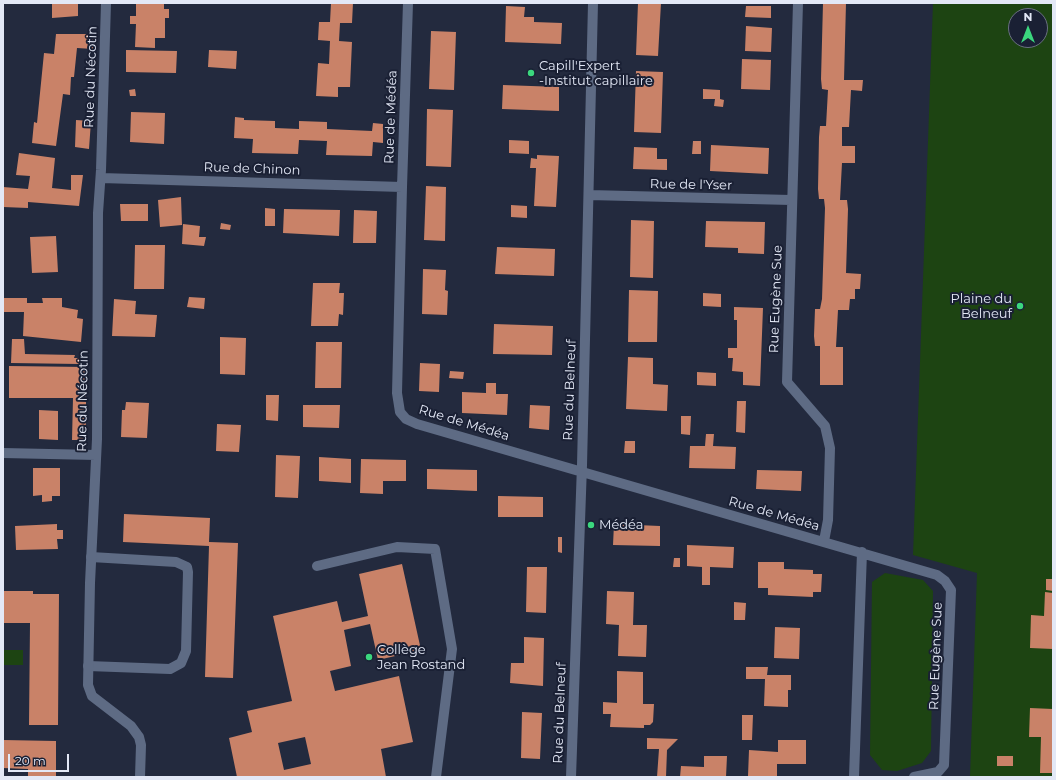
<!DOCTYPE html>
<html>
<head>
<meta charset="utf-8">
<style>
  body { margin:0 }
  #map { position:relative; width:1056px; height:780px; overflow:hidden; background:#232a3e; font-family:Montserrat,sans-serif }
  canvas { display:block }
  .frame { position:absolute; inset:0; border:4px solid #e3e8f6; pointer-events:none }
  .north { position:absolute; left:1008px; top:8px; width:40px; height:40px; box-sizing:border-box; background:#1a2034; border:1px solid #6a7082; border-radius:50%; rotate:0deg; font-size:11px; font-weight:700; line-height:16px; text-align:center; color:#e3e8f6 }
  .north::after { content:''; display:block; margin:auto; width:14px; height:18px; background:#3bd77e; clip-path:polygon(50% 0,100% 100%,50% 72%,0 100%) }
  .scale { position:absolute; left:8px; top:754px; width:61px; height:18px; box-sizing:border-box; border:2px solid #e3e8f6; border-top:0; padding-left:5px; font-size:12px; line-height:14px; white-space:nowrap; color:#e3e8f6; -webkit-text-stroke:3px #1a2034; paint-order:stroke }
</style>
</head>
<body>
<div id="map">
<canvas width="1056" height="780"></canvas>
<div class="frame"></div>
<div class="north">N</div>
<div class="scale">20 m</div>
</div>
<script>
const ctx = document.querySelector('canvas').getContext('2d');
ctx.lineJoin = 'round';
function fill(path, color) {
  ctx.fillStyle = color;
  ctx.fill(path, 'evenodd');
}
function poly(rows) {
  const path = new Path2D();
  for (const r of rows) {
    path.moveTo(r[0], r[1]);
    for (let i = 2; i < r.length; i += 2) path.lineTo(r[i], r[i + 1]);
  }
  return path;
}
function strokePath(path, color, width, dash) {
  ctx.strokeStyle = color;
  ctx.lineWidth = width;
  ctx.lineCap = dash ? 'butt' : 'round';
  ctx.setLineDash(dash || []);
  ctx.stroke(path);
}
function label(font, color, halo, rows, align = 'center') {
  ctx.font = font + ' Montserrat,sans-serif';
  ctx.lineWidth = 4;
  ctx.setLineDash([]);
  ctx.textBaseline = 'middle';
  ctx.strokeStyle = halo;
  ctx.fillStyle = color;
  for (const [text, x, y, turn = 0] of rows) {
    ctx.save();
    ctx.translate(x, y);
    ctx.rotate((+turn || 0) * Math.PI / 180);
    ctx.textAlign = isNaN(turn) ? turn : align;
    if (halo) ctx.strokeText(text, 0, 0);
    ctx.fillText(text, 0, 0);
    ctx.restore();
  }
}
fill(poly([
  [933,3,1053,3,1053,777,970,777,977,573,913,555],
  [1016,16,1040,16,1040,40,1016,40],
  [885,573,923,580,933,591,931,751,922,763,897,771,882,770,870,755,872,582],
  [3,650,23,650,23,665,3,665]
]), '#1d4412');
fill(poly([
  [52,3,78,3,78,16,52,18],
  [136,3,164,3,164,9,169,9,169,18,165,18,165,38,155,38,155,48,135,47,136,24,130,24,130,16,136,16],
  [331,3,353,3,352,23,340,23,339,41,352,42,350,87,338,87,338,97,316,96,318,63,329,64,330,41,318,40,319,22,330,22],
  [638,3,661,3,658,56,636,55],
  [823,3,846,3,844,80,863,80,862,91,851,90,849,127,842,127,842,146,855,146,855,163,842,163,840,200,847,200,848,209,846,273,861,274,860,289,855,289,855,299,850,299,849,310,838,310,836,347,843,347,843,385,820,385,820,346,815,346,814,336,815,309,820,309,822,299,825,208,824,199,819,199,818,189,819,137,820,126,826,126,828,90,822,89,821,79],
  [506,6,525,7,524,17,534,17,534,22,562,23,561,44,505,42],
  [746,6,771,6,771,18,745,17],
  [746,26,772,28,771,52,745,51],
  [431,31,456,32,454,90,429,89],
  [56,34,94,34,93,49,77,48,74,77,71,77,70,95,63,94,56,146,32,143,34,122,37,123,44,53,54,54],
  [126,50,177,51,176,73,126,72],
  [209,50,237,51,236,69,208,67],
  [742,59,771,60,770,90,741,89],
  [636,71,663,72,661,133,634,132],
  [503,85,559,87,559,111,502,109],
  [135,89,136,96,130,96,129,90],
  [703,89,720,90,720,99,724,100,723,107,714,106,715,99,703,99],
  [427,109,453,110,451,167,426,166],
  [131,112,165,113,164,144,130,142],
  [235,117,244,118,244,120,275,121,275,128,299,129,299,121,327,122,327,129,372,131,373,123,383,124,383,143,373,142,372,156,326,155,327,141,299,140,298,154,252,153,253,139,234,138],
  [76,120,91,121,89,149,75,147],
  [509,140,529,141,529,154,509,153],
  [693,141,701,141,701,154,692,154],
  [711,145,769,148,768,174,710,171],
  [634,147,657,148,657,159,667,159,667,170,633,169],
  [19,153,55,158,52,188,71,190,71,175,83,175,79,206,28,202,28,208,3,207,3,187,28,189,30,176,16,175],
  [537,155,559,156,556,207,534,206,536,168,530,168,531,158,537,159],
  [426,186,446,187,445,241,424,240],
  [181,197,182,225,160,227,158,200],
  [120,204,148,204,148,221,121,221],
  [511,205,527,206,527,218,511,217],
  [265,208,275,209,275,226,265,226],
  [284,209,340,210,339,236,283,233],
  [354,210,377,211,376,243,353,243],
  [631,220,654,221,653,278,630,277],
  [706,221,765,222,764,254,738,253,738,248,705,247],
  [221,223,231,225,230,230,220,229],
  [183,224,200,226,199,237,206,237,204,246,182,244],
  [56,236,58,272,32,273,30,237],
  [135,245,165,245,164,289,134,289],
  [497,247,555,249,554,276,495,274],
  [423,269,446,270,445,290,448,291,447,315,422,314],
  [313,283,340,283,339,293,344,293,343,315,339,314,338,326,311,326],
  [629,290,658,291,657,342,628,342],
  [703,293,721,294,721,307,703,306],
  [189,297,205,298,204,309,187,307],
  [3,298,27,298,27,303,43,303,42,298,62,298,62,307,78,310,77,318,83,319,81,342,23,336,24,312,3,312],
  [114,299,136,301,135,314,157,315,155,337,112,336],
  [734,307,763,308,760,386,743,385,743,372,732,371,733,358,728,358,728,348,737,348,737,320,734,320],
  [494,324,553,326,552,355,493,354],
  [220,337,246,338,245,375,220,374],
  [12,339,24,339,25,354,75,355,74,358,80,358,79,364,11,363],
  [316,342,342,342,341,388,315,388],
  [628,357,653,358,653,384,668,385,667,411,626,409],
  [420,363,440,364,439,392,419,391],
  [9,366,86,367,86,434,83,440,72,440,73,398,9,398],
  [450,371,464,372,463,379,449,378],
  [697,372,716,373,716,386,697,385],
  [486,383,496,383,496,394,508,394,507,415,462,413,462,392,486,393],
  [266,395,279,395,278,421,266,420],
  [737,401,746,401,745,433,736,432],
  [126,402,149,403,147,438,121,437,122,410,125,410],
  [303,405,340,405,339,428,303,427],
  [530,405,550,406,549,430,529,428],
  [39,410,58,411,58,440,39,439],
  [681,416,691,416,690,435,681,434],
  [217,424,241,425,239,452,216,451],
  [706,434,714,434,713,446,736,447,735,469,689,468,690,446,705,446],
  [625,441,635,441,635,453,624,453],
  [276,455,300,456,298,498,275,497],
  [319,457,351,459,351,483,319,481],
  [361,459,406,460,406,481,383,481,383,494,360,493],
  [33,468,60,468,60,496,52,496,52,501,42,502,42,495,33,496],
  [427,469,477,470,477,491,427,489],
  [757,470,802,471,801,491,756,489],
  [498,496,543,497,543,517,498,517],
  [124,514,210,518,209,542,238,543,233,678,205,677,209,546,123,542],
  [57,524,57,530,63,530,63,539,57,539,58,549,16,550,15,526],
  [614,524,660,526,660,546,613,545],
  [558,537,562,537,562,553,558,552],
  [687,545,734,547,733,568,710,567,710,585,702,585,702,567,687,566],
  [674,558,680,558,680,567,673,567],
  [758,562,784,562,784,569,813,570,813,574,822,574,821,592,813,592,813,597,768,595,768,588,758,588],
  [402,564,421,650,378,660,370,624,344,630,351,666,330,671,335,691,399,676,413,742,381,749,386,777,237,777,229,738,252,732,247,711,292,701,273,616,337,601,342,622,368,616,359,574],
  [305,737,311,764,284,770,278,743],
  [527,567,547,567,546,613,526,612],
  [1046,579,1053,579,1053,591,1046,590],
  [3,591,33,591,33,594,59,594,58,725,29,725,30,623,3,623],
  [607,591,634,592,633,625,647,625,646,657,618,656,619,625,606,624],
  [1045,592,1053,593,1053,649,1030,648,1031,615,1044,616],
  [734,602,746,603,745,620,734,620],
  [775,627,800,628,799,659,774,658],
  [524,637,544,638,543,686,510,683,511,663,524,663],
  [746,667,768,667,767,675,791,675,791,690,788,690,788,707,764,706,765,679,746,679],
  [617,671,643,672,643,704,654,704,653,722,650,725,644,725,644,728,610,727,611,714,603,714,603,702,617,703],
  [1030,708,1053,709,1053,773,1040,773,1041,737,1029,737],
  [522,712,542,713,540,759,521,758],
  [742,715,753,715,752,740,742,740],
  [647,738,678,739,667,750,666,777,657,777,659,749,647,749],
  [3,740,56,741,56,777,28,777,28,769,3,768],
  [778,740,806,740,806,764,777,764,777,777,748,776,749,750,778,752],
  [704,756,727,756,726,777,680,777,681,766,704,767],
  [997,756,1013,756,1013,766,997,766]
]), '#c98268');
strokePath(poly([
  [317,566,397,547,435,549,452,649,436,777],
  [88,666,170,669,181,663,186,651,188,572,187,567,176,562,91,557]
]), '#5e6b84', 10);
strokePath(poly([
  [106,3,101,170,98,213,97,439,90,583,88,685,92,696,131,726,139,737,141,745,140,777],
  [408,3,402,187,397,393,400,412,406,419,417,424,937,575,945,581,951,590,944,765,938,772,914,777],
  [798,3,787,382,825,426,830,448,828,520,824,541],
  [101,178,402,187],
  [589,195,791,200],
  [3,453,96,455],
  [571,777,582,465,593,3],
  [854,777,862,552]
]), '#5e6b84', 10);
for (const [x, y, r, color] of [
  [531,73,4,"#3bd77e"],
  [1020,306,4,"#3bd77e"],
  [591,525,4,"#3bd77e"],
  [369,657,4,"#3bd77e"]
]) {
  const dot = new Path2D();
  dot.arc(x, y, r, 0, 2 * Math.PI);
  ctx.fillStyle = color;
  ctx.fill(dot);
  strokePath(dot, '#1a2034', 1.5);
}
label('13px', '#e3e8f6', '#1a2034', [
  ["Capill'Expert",539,66],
  ["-Institut capillaire",539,81],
  ["Plaine du",1012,299,"right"],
  ["Belneuf",1012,314,"right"],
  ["Médéa",599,525],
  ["Collège",377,650],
  ["Jean Rostand",377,665]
], 'left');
label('13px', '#e3e8f6', '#1a2034', [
  ["Rue du Nécotin",91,77,-88],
  ["Rue de Médéa",391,117,-88],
  ["Rue de Chinon",252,169,2],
  ["Rue de l'Yser",691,185,1],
  ["Rue Eugène Sue",776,299,-88],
  ["Rue du Belneuf",570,390,-88],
  ["Rue du Nécotin",83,401,-89],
  ["Rue de Médéa",464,423,17],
  ["Rue de Médéa",774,514,16],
  ["Rue Eugène Sue",936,656,-88],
  ["Rue du Belneuf",560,713,-88]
]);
</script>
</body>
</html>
